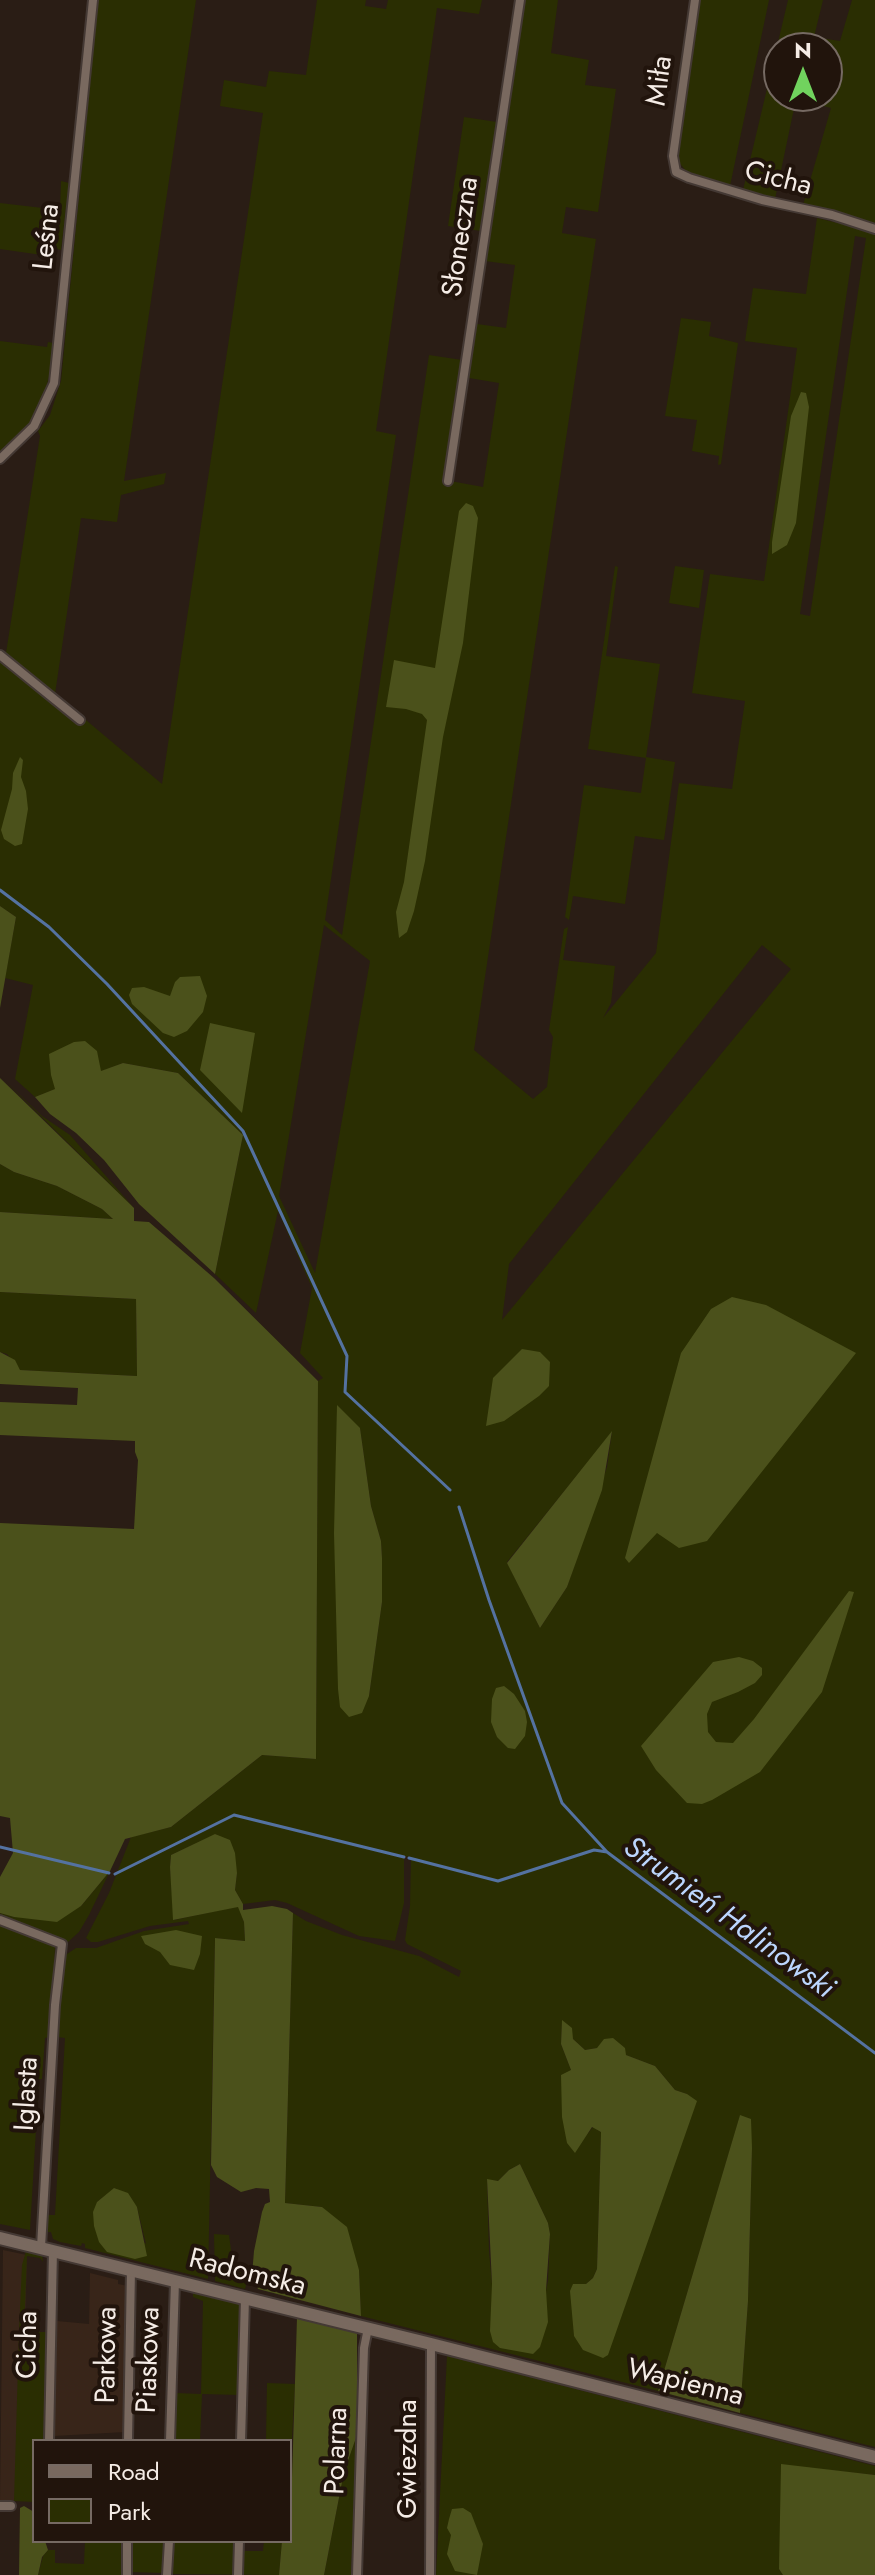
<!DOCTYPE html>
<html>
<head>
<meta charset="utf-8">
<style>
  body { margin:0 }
  #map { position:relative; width:875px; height:2575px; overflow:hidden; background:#2a1d15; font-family:Jost,sans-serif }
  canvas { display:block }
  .legend { position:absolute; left:32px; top:2439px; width:260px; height:104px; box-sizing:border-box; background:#21140c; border:2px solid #766a63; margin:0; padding:10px 14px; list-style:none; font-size:24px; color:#f5ece6 }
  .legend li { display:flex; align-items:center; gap:16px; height:40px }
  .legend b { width:40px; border:2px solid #766a63 }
  .north { position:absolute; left:763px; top:32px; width:80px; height:80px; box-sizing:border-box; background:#21140c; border:2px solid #766a63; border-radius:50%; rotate:0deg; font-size:22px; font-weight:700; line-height:32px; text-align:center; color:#f5ece6 }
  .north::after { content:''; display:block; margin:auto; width:28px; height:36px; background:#71d35e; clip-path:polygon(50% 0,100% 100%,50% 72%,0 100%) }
</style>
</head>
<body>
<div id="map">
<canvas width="875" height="2575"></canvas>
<ul class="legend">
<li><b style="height:10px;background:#79695f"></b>Road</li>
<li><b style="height:22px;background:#2a2e02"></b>Park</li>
</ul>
<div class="north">N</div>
</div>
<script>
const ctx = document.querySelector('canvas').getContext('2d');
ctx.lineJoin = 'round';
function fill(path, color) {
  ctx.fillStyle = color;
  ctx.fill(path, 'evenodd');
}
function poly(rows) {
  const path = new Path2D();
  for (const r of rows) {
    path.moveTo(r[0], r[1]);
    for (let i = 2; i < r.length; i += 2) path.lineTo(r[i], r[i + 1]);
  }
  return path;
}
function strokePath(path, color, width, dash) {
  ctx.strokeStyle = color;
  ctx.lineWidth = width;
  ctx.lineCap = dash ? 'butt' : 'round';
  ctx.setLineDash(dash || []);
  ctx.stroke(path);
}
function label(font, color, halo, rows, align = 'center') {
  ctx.font = font + ' Jost,sans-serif';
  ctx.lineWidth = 8;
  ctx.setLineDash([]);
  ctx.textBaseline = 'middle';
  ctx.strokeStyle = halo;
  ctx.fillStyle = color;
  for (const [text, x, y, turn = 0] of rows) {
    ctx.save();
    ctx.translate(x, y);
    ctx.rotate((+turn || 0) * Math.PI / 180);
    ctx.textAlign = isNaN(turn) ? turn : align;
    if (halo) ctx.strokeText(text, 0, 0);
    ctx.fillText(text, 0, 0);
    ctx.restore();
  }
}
fill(poly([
  [3,2250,27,2255,20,2501,0,2500],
  [90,2273,118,2280,118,2284,128,2286,125,2432,54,2436,57,2321,89,2324]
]), '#382519');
fill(poly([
  [98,0,196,0,124,481,166,473,164,484,121,495,117,522,81,518,55,694,162,784,263,113,220,106,224,80,266,87,269,71,306,75,317,0,366,0,365,6,386,9,388,0,482,0,479,14,437,8,376,431,396,435,325,920,342,935,429,355,462,360,445,480,483,487,499,383,469,378,477,324,506,328,515,265,485,261,523,0,558,0,551,53,589,60,585,85,616,89,598,212,566,207,562,233,596,239,474,1050,533,1099,547,1087,553,1037,549,1030,564,929,568,927,563,960,615,966,611,1003,603,1018,656,953,679,783,732,789,745,701,692,693,710,574,764,581,797,348,745,341,753,288,806,294,817,218,875,232,875,2447,740,2413,748,2301,752,2148,740,2116,658,2391,361,2316,359,2270,322,2207,285,2203,293,1913,306,1921,342,1935,419,1956,459,1977,461,1971,407,1944,405,1940,410,1906,411,1857,404,1856,404,1903,395,1941,359,1936,287,1903,275,1900,243,1904,235,1890,237,1873,216,1834,171,1855,170,1867,174,1920,239,1906,244,1922,245,1941,215,1938,208,2279,85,2248,85,2244,82,2243,81,2246,60,2242,53,2239,51,2232,46,2232,47,2215,55,2215,65,2038,57,2037,64,1956,76,1948,96,1948,144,1931,189,1924,188,1921,150,1926,98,1942,91,1942,86,1938,109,1893,131,1837,171,1827,262,1755,316,1759,318,1381,323,1378,300,1353,312,1288,278,1211,256,1313,215,1274,243,1135,178,1073,123,1063,35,1097,15,1079,33,985,5,978,16,917,0,906,0,649,6,653,40,436,38,431,50,415,61,381],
  [855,236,866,238,810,616,800,614],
  [324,925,370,961,315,1273,279,1196],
  [762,945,791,969,502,1320,509,1264],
  [360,1428,371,1506,381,1541,382,1558,382,1602,369,1696],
  [612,1432,607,1467,567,1587,540,1628,507,1562],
  [562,2022,573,2039,585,2050,597,2048,626,2055,655,2066,675,2090,687,2094,574,2336,573,2284,586,2284,593,2278,597,2269,601,2132,593,2127,581,2142,571,2070,561,2044],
  [520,2164,548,2223,550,2234,548,2281,533,2354,492,2284,489,2251,487,2180,498,2181,509,2170],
  [115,2188,137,2207,146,2244,97,2202],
  [700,0,769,0,730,186,686,171,677,160],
  [788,0,823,0,814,37,840,41,852,0,875,0,875,226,803,205,831,108,796,99,775,199,743,190],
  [779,48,827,48,827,96,779,96],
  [464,117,497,122,481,231,448,226],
  [61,181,69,183,61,250,57,249,56,257,0,249,0,203,60,210],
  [681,318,711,322,709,336,738,343,721,464,718,465,719,456,692,451,697,420,665,416],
  [0,341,47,347,48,342,53,343,50,373,42,403,25,430,0,453],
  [615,566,618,567,606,656,660,664,646,757,675,762,664,840,635,836,625,904,573,896,569,920,565,917,584,785,641,793,646,758,588,749],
  [675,566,704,570,699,608,669,603],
  [0,1076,42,1116,70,1135,134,1208],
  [0,1164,14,1172,57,1186,102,1209,113,1219,0,1212],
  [0,1292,136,1299,137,1376,20,1370,7,1354,0,1352],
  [110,1871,89,1915,79,1932,68,1942,0,1917,0,1913,14,1917,81,1906],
  [0,1924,51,1942,55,1947,51,2037,45,2038,42,2079,39,2079,30,2230,0,2224],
  [214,2234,229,2235,232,2258,248,2279,245,2289,215,2281],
  [26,2251,42,2254,43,2262,40,2258,27,2256,24,2332,48,2332,46,2441,34,2441,34,2502,14,2501,19,2332,22,2265],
  [193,2292,241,2304,240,2395,202,2394,200,2441,175,2441,175,2393,201,2394,203,2301,193,2297],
  [447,2356,875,2466,875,2475,789,2466,779,2569,783,2575,436,2575],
  [267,2383,295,2384,290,2474,290,2441,266,2441],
  [357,2435,351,2575,324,2575,344,2472],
  [85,2541,123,2541,122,2575,38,2575,43,2556,48,2550,55,2550,55,2563,84,2564],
  [130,2541,164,2541,164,2573,130,2572],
  [173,2541,235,2541,235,2551,263,2551,264,2541,282,2541,279,2575,173,2574]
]), '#2a2e02');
fill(poly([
  [801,392,806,393,809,407,796,523,787,545,772,554,772,542,791,416],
  [466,503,473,506,478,518,463,643,443,737,425,861,414,911,407,932,399,938,396,912,404,882,427,720,422,714,406,709,386,707,394,660,435,668,459,511],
  [20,757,23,760,21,777,26,791,28,809,22,844,15,846,4,839,1,830,12,789,13,773],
  [0,906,16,917,0,1008],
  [200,976,207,996,203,1012,187,1031,174,1037,163,1033,132,1004,129,995,132,988,144,987,170,996,175,982,180,977],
  [210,1023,255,1033,242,1113,200,1070],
  [85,1041,97,1051,101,1071,123,1063,178,1073,243,1135,215,1274,139,1204,104,1160,76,1133,50,1114,35,1097,55,1089,51,1075,49,1054,74,1042],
  [0,1078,134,1208,134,1221,149,1222,214,1278,318,1381,316,1759,262,1755,171,1827,125,1839,110,1871,81,1906,57,1922,14,1917,0,1913,0,1877,13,1853,10,1818,0,1816,0,1523,134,1529,138,1460,135,1452,135,1441,0,1435,0,1402,77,1405,78,1388,0,1384,0,1352,15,1360,20,1370,137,1376,136,1299,0,1292,0,1212,113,1219,102,1209,57,1186,14,1172,0,1164],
  [732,1297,766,1305,856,1353,707,1541,679,1548,657,1533,629,1563,625,1558,681,1353,711,1309],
  [522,1349,540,1352,550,1362,549,1386,539,1396,504,1421,486,1426,493,1378],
  [337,1405,360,1428,371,1506,381,1541,382,1558,382,1602,369,1696,362,1713,349,1717,340,1707,338,1689,334,1533],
  [612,1431,602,1490,567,1587,540,1628,507,1563],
  [849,1591,854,1592,822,1692,760,1772,712,1800,702,1804,687,1803,656,1770,641,1746,713,1662,739,1657,753,1661,762,1668,762,1675,755,1683,738,1692,712,1702,707,1714,708,1732,716,1742,733,1743,754,1719],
  [504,1686,514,1694,525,1711,527,1722,525,1736,515,1749,508,1748,497,1737,491,1722,492,1699,496,1688],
  [215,1834,230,1840,235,1853,237,1873,235,1890,243,1904,243,1910,272,1906,287,1909,293,1913,285,2203,322,2207,347,2227,359,2270,361,2316,258,2289,252,2275,254,2251,262,2212,265,2204,270,2202,269,2189,256,2188,241,2192,217,2177,211,2165,215,1938,245,1941,244,1922,238,1907,173,1920,170,1867,171,1855],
  [176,1930,202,1936,200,1954,194,1970,170,1965,160,1952,145,1944,141,1936],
  [562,2020,572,2028,573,2039,585,2050,597,2048,604,2039,613,2038,625,2048,626,2055,655,2066,675,2090,687,2094,697,2101,608,2355,603,2358,583,2350,574,2336,570,2291,573,2284,586,2284,593,2278,597,2269,601,2132,592,2127,575,2153,567,2143,562,2117,561,2075,571,2070,561,2044],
  [740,2115,751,2119,752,2148,748,2301,740,2413,658,2391],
  [520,2164,548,2223,550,2234,546,2290,548,2322,540,2347,533,2354,500,2348,493,2342,490,2331,492,2284,487,2179,498,2181,509,2170],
  [114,2188,128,2193,137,2207,147,2256,135,2259,107,2252,99,2242,94,2226,93,2212,97,2202],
  [297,2318,357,2333,357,2435,344,2472,324,2575,279,2575,282,2541,290,2541],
  [781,2464,875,2475,875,2575,783,2575,779,2569],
  [24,2506,34,2512,34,2541,45,2541,48,2550,42,2557,38,2575,19,2575,20,2508],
  [463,2508,471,2513,483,2544,477,2575,455,2571,447,2554,451,2535,447,2528,449,2519,452,2509]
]), '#4b511b');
strokePath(poly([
  [0,890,49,927,107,984,243,1131,347,1356,345,1392,450,1490],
  [459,1507,489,1600,562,1803,607,1852],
  [0,1847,109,1873],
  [409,1858,498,1881,594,1850,607,1852,875,2053],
  [115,1874,234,1815,404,1857]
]), '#5472a1', 3);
const street = poly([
  [695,0,673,156,676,172,689,178,762,200,832,215,875,229],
  [0,459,34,426,54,383,93,0],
  [448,481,520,0],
  [0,655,80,720],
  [0,1920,62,1944,55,2005,41,2247],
  [49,2441,53,2250],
  [128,2441,131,2269],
  [170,2441,175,2281],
  [241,2441,245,2298],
  [0,2506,11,2506],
  [127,2575,127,2541],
  [167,2575,169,2541],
  [238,2575,239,2541],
  [357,2575,364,2348,368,2328],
  [430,2575,431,2344]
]);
const secondary = poly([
  [0,2238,431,2344,875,2457]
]);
strokePath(street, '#443934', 12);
strokePath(secondary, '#443934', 16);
strokePath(street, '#79695f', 8);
strokePath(secondary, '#79695f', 12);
label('28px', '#f5ece6', '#21140c', [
  ["Miła",661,81,-82],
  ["Cicha",778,180,14],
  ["Leśna",48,237,-84],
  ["Słoneczna",462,237,-82],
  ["Iglasta",28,2094,-87],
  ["Radomska",247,2274,14],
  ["Cicha",29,2345,-89],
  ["Parkowa",108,2355,-89],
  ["Piaskowa",150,2360,-88],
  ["Wapienna",685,2384,14],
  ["Polarna",338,2451,-88],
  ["Gwiezdna",409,2459,-90]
]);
label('italic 30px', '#bcd6fe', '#21140c', [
  ["Strumień Halinowski",728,1919,36]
]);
</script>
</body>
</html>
